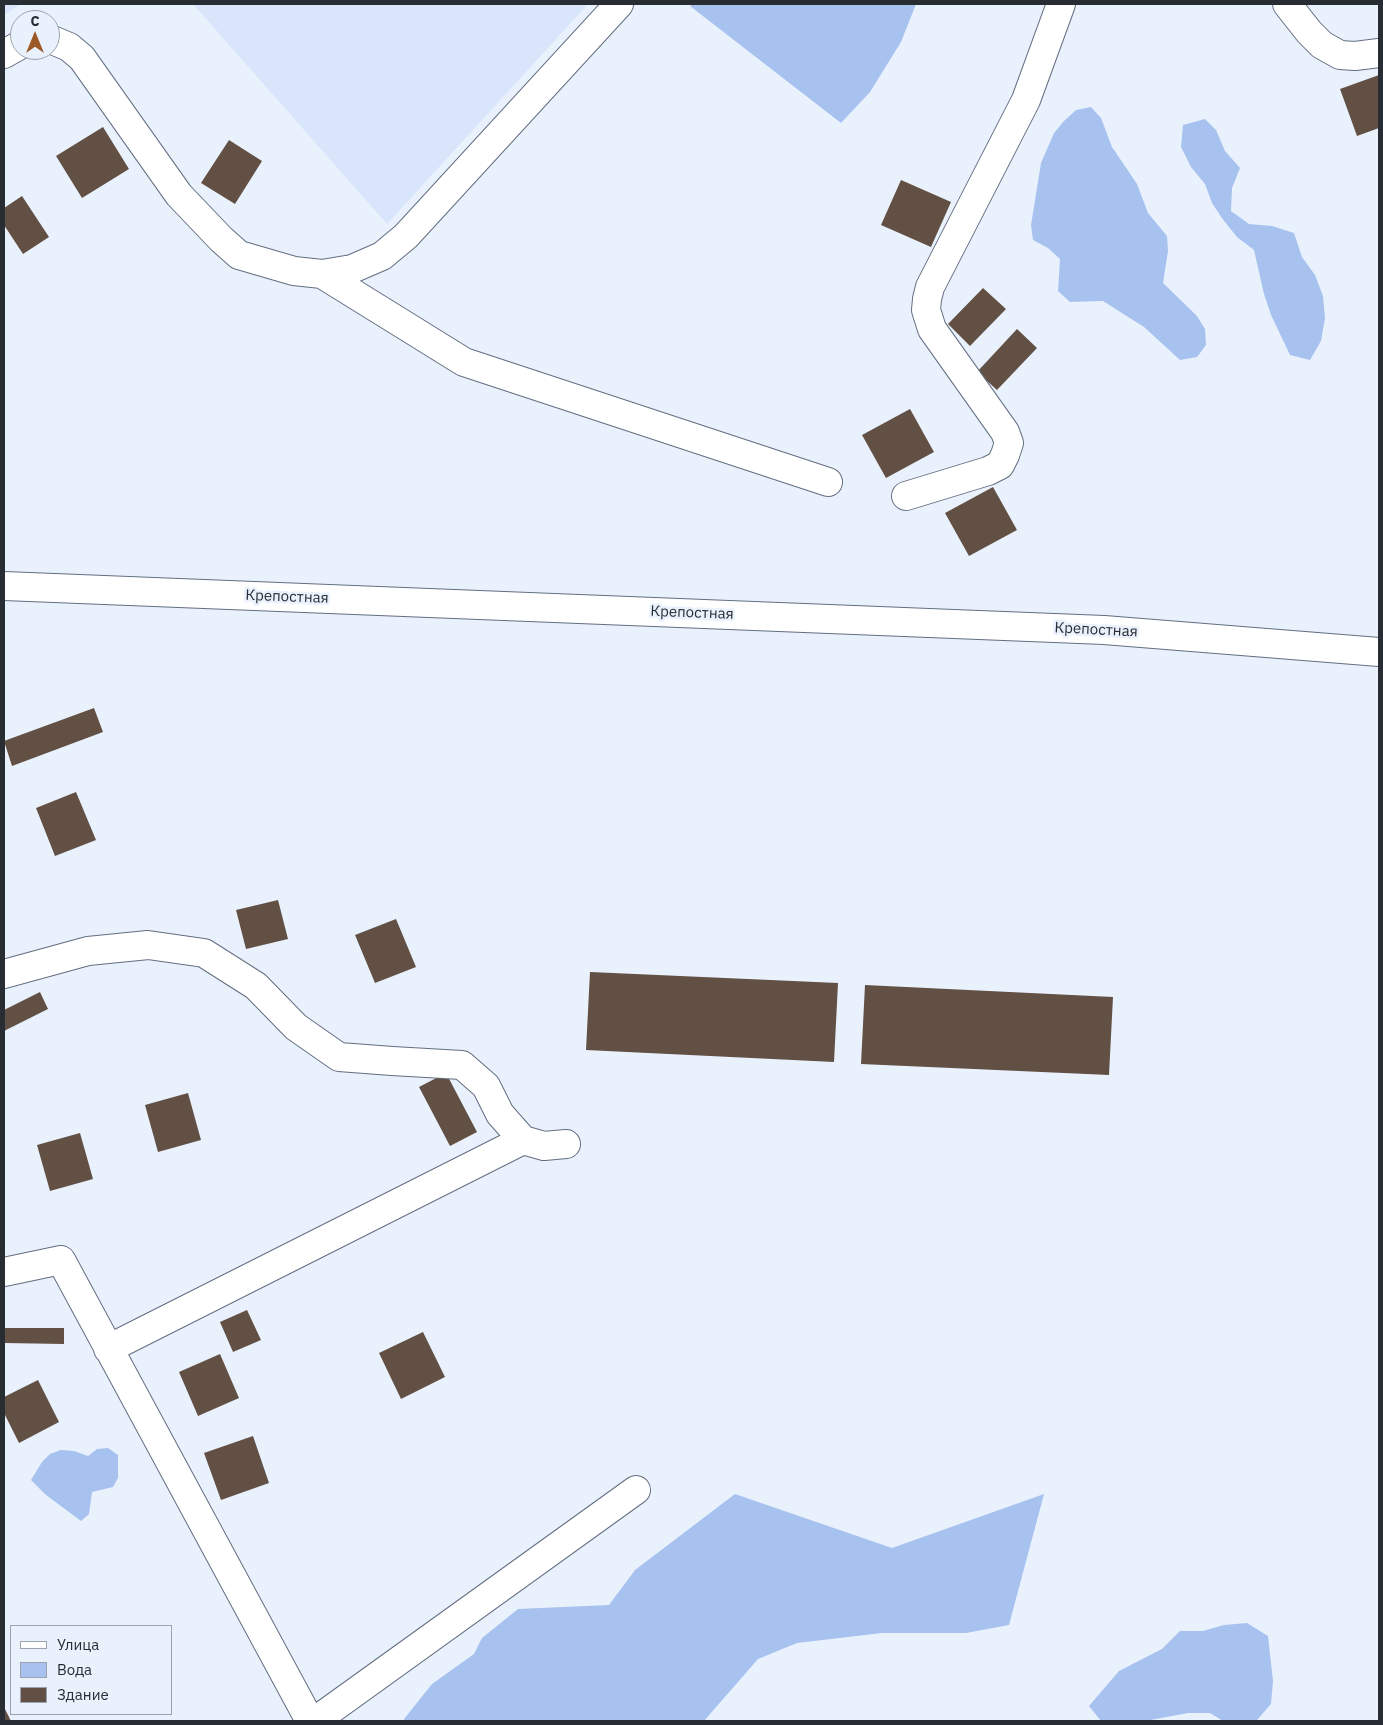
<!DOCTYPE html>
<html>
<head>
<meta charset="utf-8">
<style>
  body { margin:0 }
  #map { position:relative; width:1383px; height:1725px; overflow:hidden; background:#e9f1fd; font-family:"IBM Plex Sans",sans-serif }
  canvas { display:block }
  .frame { position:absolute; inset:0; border:5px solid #282d34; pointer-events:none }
  .legend { position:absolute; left:10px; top:1625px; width:162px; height:90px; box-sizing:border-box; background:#e9f1fd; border:1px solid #9ca3ad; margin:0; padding:6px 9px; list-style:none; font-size:15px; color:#282d34 }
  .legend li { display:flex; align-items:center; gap:10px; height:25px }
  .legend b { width:25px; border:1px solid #9ca3ad }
  .north { position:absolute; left:10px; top:10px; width:50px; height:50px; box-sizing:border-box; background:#e9f1fd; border:1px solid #9ca3ad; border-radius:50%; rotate:0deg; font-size:14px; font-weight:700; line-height:20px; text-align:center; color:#282d34 }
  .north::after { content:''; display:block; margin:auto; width:18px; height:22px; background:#9c5928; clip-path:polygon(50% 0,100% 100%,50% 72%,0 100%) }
</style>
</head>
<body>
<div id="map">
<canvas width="1383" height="1725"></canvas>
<div class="frame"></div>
<ul class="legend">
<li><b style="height:6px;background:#fff"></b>Улица</li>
<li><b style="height:14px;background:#a8c2ef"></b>Вода</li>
<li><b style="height:14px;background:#625044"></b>Здание</li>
</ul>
<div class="north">С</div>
</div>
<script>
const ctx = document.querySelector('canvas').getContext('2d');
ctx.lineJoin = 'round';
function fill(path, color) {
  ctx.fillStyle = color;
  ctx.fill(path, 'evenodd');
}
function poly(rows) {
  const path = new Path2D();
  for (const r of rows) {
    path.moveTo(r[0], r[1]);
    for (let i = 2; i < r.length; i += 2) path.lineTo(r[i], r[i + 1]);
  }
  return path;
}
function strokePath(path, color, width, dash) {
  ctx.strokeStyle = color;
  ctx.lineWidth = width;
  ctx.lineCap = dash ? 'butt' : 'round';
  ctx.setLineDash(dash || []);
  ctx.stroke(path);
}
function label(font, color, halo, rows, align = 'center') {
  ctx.font = font + ' "IBM Plex Sans",sans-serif';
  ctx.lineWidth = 5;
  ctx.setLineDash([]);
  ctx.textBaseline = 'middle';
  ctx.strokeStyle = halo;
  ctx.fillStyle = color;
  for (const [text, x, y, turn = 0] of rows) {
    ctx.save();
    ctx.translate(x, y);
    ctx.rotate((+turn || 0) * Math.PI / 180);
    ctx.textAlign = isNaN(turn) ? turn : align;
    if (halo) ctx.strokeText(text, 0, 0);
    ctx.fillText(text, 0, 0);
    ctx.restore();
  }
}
fill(poly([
  [4,4,21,4,4,15],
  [193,4,588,4,387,224]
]), '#d8e5fb');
fill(poly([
  [693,4,916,4,901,42,870,92,841,123,690,6],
  [1091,107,1101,118,1112,147,1137,184,1148,213,1167,236,1168,251,1163,283,1197,316,1205,329,1206,345,1197,357,1180,360,1144,327,1103,301,1070,302,1058,291,1060,259,1048,248,1033,240,1031,225,1041,163,1054,133,1064,121,1076,110],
  [1205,119,1216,130,1225,151,1240,168,1232,188,1231,211,1249,224,1272,226,1294,233,1302,257,1315,275,1323,296,1325,318,1321,341,1310,360,1290,355,1271,315,1264,294,1254,250,1237,237,1224,221,1212,203,1205,184,1191,167,1181,147,1183,125],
  [108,1448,118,1455,118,1478,113,1487,92,1492,89,1514,81,1521,46,1495,31,1480,42,1462,50,1454,61,1450,74,1451,88,1456,97,1449],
  [735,1494,892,1548,1044,1494,1009,1625,966,1633,882,1633,797,1643,758,1659,704,1721,405,1721,404,1719,432,1684,474,1654,482,1638,518,1609,609,1605,635,1570],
  [1247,1623,1268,1636,1273,1681,1271,1704,1257,1720,1223,1721,1210,1713,1188,1713,1145,1721,1101,1721,1089,1706,1119,1671,1162,1649,1180,1631,1203,1631,1224,1625]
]), '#a8c2ef');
fill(poly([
  [1379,75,1379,128,1357,136,1340,89],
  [103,127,129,169,82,198,56,156],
  [229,140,262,161,235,204,201,183],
  [901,180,951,202,931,247,881,225],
  [22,196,49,237,23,254,4,225,4,208],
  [983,288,1006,309,970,346,948,324],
  [1017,329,1037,348,997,390,977,372],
  [910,409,934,452,886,478,862,435],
  [993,487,1017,530,969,556,945,513],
  [94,708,103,732,12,766,4,741],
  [76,792,96,840,55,856,36,808],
  [278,900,288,939,246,949,236,910],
  [396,919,416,967,375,983,355,935],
  [590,972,838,983,834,1062,586,1050],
  [865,985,1113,997,1109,1075,861,1064],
  [40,992,48,1009,4,1031,4,1010],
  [446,1073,477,1132,450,1146,419,1087],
  [188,1093,201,1140,158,1152,145,1105],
  [80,1133,93,1179,50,1191,37,1145],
  [247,1310,261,1340,233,1352,220,1322],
  [4,1328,64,1328,64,1344,4,1343],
  [423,1332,445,1377,401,1399,379,1353],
  [220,1354,239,1398,198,1416,179,1372],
  [38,1380,59,1422,19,1443,4,1413,4,1397],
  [253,1436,269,1483,221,1500,204,1453],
  [4,1707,11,1721,4,1721]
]), '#625044');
const minor = poly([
  [1287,4,1309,32,1322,45,1340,55,1355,56,1379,53],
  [50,39,69,47,82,58,179,195,221,239,239,255,294,271,322,274,352,269,382,256,406,236,619,4],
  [4,54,20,45],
  [322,274,464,362,828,482],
  [906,496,988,471,1000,465,1005,455,1009,443,1005,432,932,329,926,310,927,299,930,287,1026,100,1061,4],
  [4,586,1104,630,1379,652],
  [4,974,88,951,148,945,204,953,256,986,296,1027,339,1057,392,1061,462,1065,486,1086,500,1114,523,1140,544,1146,566,1144],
  [4,1272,61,1260,310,1721],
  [108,1349,523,1140],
  [315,1721,636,1490]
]);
strokePath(minor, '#636e80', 30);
strokePath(minor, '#fff', 28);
label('15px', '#282d34', '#e9f1fd', [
  ["Крепостная",287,597,2],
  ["Крепостная",692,613,2],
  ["Крепостная",1096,630,3]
]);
</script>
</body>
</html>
